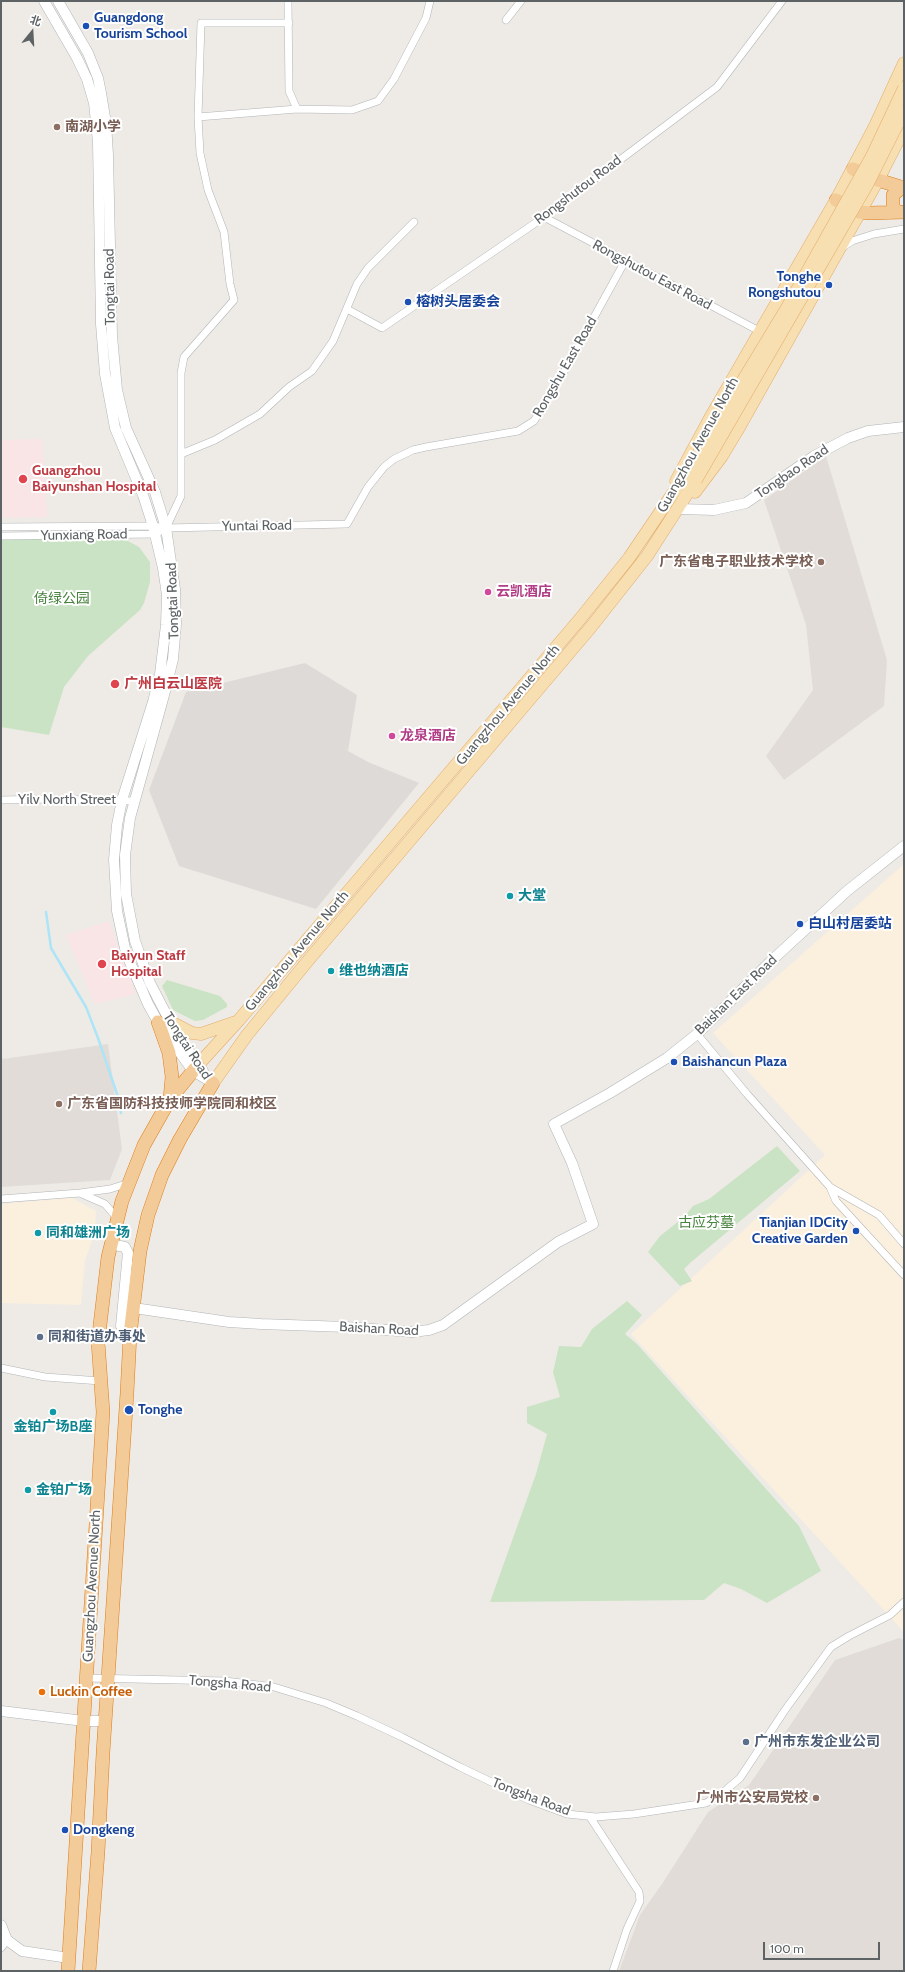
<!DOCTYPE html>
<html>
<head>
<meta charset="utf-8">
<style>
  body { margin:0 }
  #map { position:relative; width:905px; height:1972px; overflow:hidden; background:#eeebe6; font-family:Cabin,"Noto Sans SC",sans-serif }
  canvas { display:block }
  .frame { position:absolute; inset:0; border:2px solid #5d6264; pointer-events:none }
  .north { position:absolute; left:12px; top:12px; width:40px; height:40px; -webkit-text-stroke:3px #fff; paint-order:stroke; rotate:18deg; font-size:11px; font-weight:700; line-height:16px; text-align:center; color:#5d6264 }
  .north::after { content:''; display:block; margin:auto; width:14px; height:18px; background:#5d6264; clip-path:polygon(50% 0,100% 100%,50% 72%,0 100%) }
  .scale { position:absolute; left:763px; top:1942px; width:117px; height:18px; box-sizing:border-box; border:2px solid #5d6264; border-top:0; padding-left:5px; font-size:12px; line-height:14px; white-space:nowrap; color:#5d6264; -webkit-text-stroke:3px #fff; paint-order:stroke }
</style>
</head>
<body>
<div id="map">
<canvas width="905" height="1972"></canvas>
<div class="frame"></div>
<div class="north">北</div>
<div class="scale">100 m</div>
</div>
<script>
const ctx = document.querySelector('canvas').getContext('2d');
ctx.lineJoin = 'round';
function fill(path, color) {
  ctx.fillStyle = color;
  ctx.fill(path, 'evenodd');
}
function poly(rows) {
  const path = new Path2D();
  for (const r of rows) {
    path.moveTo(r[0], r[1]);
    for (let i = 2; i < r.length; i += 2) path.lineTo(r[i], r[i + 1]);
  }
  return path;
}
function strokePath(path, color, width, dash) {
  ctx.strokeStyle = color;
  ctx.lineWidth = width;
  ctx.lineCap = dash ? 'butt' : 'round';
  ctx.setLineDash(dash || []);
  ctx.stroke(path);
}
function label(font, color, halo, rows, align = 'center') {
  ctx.font = font + ' Cabin,"Noto Sans SC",sans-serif';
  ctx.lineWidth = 4;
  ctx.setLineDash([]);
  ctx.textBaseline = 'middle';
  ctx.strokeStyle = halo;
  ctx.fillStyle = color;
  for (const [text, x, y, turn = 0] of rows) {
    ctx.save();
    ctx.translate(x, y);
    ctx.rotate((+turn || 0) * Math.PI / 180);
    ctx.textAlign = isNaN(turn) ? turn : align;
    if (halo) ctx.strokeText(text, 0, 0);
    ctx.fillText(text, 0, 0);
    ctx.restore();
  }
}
fill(poly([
  [904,864,904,1632,631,1334,825,1155,713,1033],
  [72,1198,96,1211,95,1231,85,1261,81,1305,1,1303,1,1204]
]), '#fbefde');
fill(poly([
  [305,663,357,695,348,751,368,762,419,783,316,909,179,866,149,790,186,692]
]), '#dddad8');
fill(poly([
  [826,456,887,660,884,706,784,780,766,756,813,690,806,625,764,500],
  [108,1044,122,1149,110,1180,1,1187,1,1055,3,1059],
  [899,1638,904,1640,904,1971,619,1971,640,1915,662,1884,708,1812,749,1785,835,1660]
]), '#e1dcd7');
fill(poly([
  [42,439,47,517,1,518,1,440],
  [109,921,136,994,95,1004,66,935]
]), '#f9e4e6');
fill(poly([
  [116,537,128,541,139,547,150,562,150,582,144,603,140,610,88,656,64,687,49,735,1,727,1,539],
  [167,980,220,996,227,1004,227,1007,203,1020,195,1021,173,1010,162,986],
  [777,1146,800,1171,690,1263,684,1269,692,1281,680,1286,648,1252,660,1236,684,1217,693,1206,709,1199],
  [627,1301,642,1315,625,1334,637,1344,799,1526,821,1571,767,1603,741,1589,724,1583,704,1600,490,1602,536,1474,547,1434,527,1423,527,1407,560,1397,553,1372,559,1346,581,1347,592,1329]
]), '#cae3c4');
strokePath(poly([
  [46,912,51,948,86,1007,98,1038,118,1097,121,1113]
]), '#ade4f7', 2.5);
const street = poly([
  [288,1,289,91,297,109,352,110,378,101,394,79,426,18,430,1],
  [506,20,521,1],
  [198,117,297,109],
  [544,217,761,332],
  [843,247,852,241,874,234,904,229],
  [347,309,382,328,544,217,717,87,782,1],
  [181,454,215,440,260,414,289,387,312,371,333,341,357,284,368,268,414,222],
  [1,527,153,526,166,528,347,524,368,487,384,467,394,459,413,450,426,447,518,431,534,421,565,370,625,261],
  [166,528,181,496,181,373,184,357,234,300,230,284,224,232,208,190,200,153,198,117,201,23,289,23],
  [1,536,155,534,159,532],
  [1,800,51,799,133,801],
  [697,1034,747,1094,830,1187,879,1215,904,1244],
  [830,1187,836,1201,904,1275],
  [82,1194,105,1204,117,1218],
  [1,1199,80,1193,110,1189,129,1183],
  [1,1368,45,1377,101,1381],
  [86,1678,225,1681,274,1687,326,1703,357,1716,402,1737,460,1767,529,1800,567,1814,596,1817,634,1814,706,1803,720,1795,740,1778,785,1710,831,1647,849,1636,890,1615,904,1602],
  [590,1817,639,1892,640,1901,627,1929,613,1971],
  [1,1948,7,1940]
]);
const secondary = poly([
  [44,1,77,58,87,79,94,103,98,142,101,324,105,374,115,428,143,495,153,526,163,568,167,595,166,625,160,674,153,702,122,800,117,825,114,860,117,911,126,953,148,1004,158,1022,193,1071,213,1083],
  [58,1,88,53,98,78,101,93,106,123,108,155,112,336,117,390,126,428,155,492,166,528,175,589,176,624,173,659,166,688,130,818,125,855,126,894,135,941,150,983,177,1035,203,1071],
  [679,509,714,510,746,503,814,456,848,438,868,431,904,427],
  [110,1244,125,1247,128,1253,121,1326,130,1335],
  [134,1308,229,1322,261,1324,346,1327,412,1332,429,1330,443,1325,558,1242,593,1224,572,1163,554,1124,610,1093,667,1058,697,1034,770,962,847,891,904,846],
  [1,1711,84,1721,104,1721],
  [1,1925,7,1940,22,1951,69,1958]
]);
const primary = poly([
  [676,481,710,418,836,200,875,126,904,63],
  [695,492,722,456,737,431,878,180,904,129],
  [169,1021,192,1033,201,1034,236,1022],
  [198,1065,239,1020,580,619,629,558,686,474],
  [213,1083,247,1035,311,957,591,627,647,556,696,480]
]);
const highway = poly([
  [853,169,878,180,904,188],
  [836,200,859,212,870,213,904,212],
  [897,212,893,207,893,195,902,187],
  [158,1022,169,1053,172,1077,170,1099],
  [68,1971,103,1412,98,1342,108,1257,122,1201,144,1145,170,1099,198,1065],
  [89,1971,98,1852,103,1753,127,1393,130,1335,140,1251,148,1215,162,1175,180,1139,213,1083]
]);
strokePath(street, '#b1b4b6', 8);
strokePath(secondary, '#b0b4b7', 11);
strokePath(primary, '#e4ab68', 13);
strokePath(highway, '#de7b16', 14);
strokePath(street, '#fff', 7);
strokePath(secondary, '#fff', 10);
strokePath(primary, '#f7dfb1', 12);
strokePath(highway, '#f3cb98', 13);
const primaryBridge = poly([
  [686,474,788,306,872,156,904,88],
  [696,480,867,185,904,111]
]);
strokePath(primaryBridge, '#e4ab68', 13, []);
strokePath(primaryBridge, '#f7dfb1', 12);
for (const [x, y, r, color] of [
  [86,26,4,"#1a4fb4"],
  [57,127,4,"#8d6e63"],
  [829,285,4,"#1a4fb4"],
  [408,302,4,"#1a4fb4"],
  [23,479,5,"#e0444e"],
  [821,562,4,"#8d6e63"],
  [488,592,4,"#d1479c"],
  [115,684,5,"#e0444e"],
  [392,736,4,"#d1479c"],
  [510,896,4,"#0f9aa8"],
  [800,924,4,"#1a4fb4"],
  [102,964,5,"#e0444e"],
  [331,971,4,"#0f9aa8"],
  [674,1062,4,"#1a4fb4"],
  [59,1104,4,"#8d6e63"],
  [856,1231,4,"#1a4fb4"],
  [38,1233,4,"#0f9aa8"],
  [40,1337,4,"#5c6f8a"],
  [129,1410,5,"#1a4fb4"],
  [53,1412,4,"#0f9aa8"],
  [28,1490,4,"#0f9aa8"],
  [42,1692,4,"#e8710a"],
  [746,1742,4,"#5c6f8a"],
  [816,1798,4,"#8d6e63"],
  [65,1830,4,"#1a4fb4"]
]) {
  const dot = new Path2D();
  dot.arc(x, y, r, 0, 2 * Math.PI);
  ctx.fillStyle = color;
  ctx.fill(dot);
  strokePath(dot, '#fff', 1.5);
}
label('bold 14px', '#164399', '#fff', [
  ["Guangdong",94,18],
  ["Tourism School",94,34],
  ["Tonghe",821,277,"right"],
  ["Rongshutou",821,293,"right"],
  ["榕树头居委会",416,302],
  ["白山村居委站",808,924],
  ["Baishancun Plaza",682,1062],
  ["Tianjian IDCity",848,1223,"right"],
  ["Creative Garden",848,1239,"right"],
  ["Tonghe",138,1410],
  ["Dongkeng",73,1830]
], 'left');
label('bold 14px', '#785e54', '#fff', [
  ["南湖小学",65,127],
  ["广东省电子职业技术学校",813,562,"right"],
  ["广东省国防科技技师学院同和校区",67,1104],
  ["广州市公安局党校",808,1798,"right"]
], 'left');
label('14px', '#5d6264', '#fff', [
  ["Rongshutou Road",578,190,-37],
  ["Rongshutou East Road",652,275,28],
  ["Tongtai Road",110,287,-91],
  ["Rongshu East Road",565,367,-60],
  ["Guangzhou Avenue North",698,445,-61],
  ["Tongbao Road",792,472,-34],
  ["Yuntai Road",257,526,-1],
  ["Yunxiang Road",84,535,-1],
  ["Tongtai Road",173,601,-92],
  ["Guangzhou Avenue North",508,705,-50],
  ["Yilv North Street",67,800],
  ["Guangzhou Avenue North",297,951,-50],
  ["Baishan East Road",736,995,-44],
  ["Tongtai Road",187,1046,57],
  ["Baishan Road",379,1329,3],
  ["Guangzhou Avenue North",92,1586,-87],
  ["Tongsha Road",230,1684,5],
  ["Tongsha Road",531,1797,21]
]);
label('bold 14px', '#be3a42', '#fff', [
  ["Guangzhou",32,471],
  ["Baiyunshan Hospital",32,487],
  ["广州白云山医院",124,684],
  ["Baiyun Staff",111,956],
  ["Hospital",111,972]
], 'left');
label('bold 14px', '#b23c85', '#fff', [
  ["云凯酒店",496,592],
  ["龙泉酒店",400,736]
], 'left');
label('14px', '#47833e', '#fff', [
  ["倚绿公园",62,599],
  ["古应芬墓",706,1223]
]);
label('bold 14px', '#0d838f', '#fff', [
  ["大堂",518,896],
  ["维也纳酒店",339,971],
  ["同和雄洲广场",46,1233],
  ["金铂广场B座",53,1427,"center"],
  ["金铂广场",36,1490]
], 'left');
label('bold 14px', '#4e5e75', '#fff', [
  ["同和街道办事处",48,1337],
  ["广州市东发企业公司",754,1742]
], 'left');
label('bold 14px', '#c56008', '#fff', [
  ["Luckin Coffee",50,1692]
], 'left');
</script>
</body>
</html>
